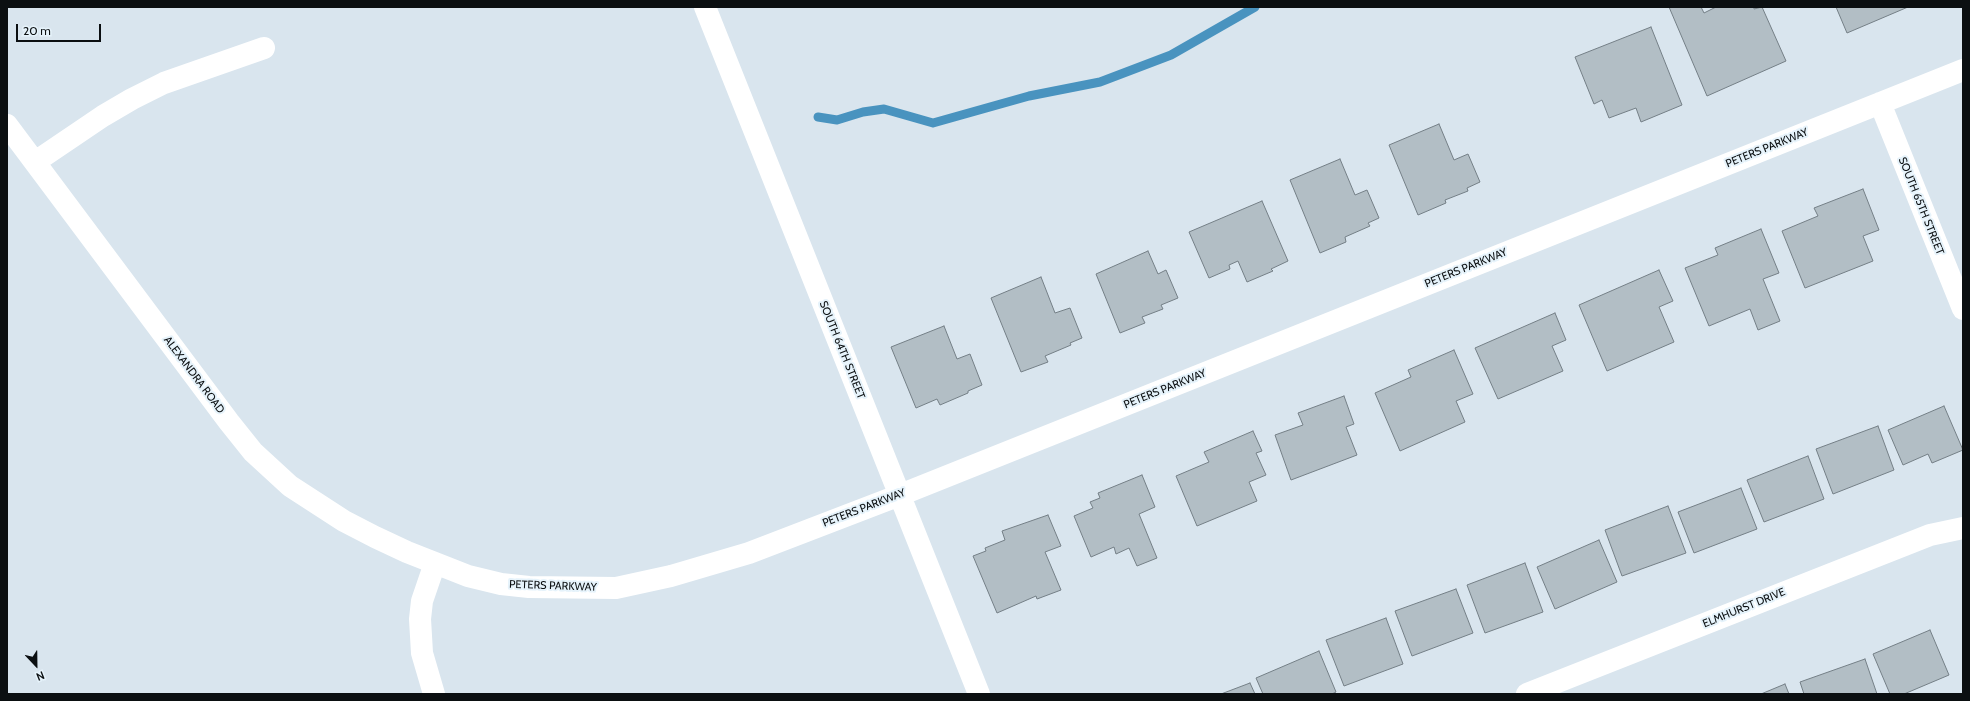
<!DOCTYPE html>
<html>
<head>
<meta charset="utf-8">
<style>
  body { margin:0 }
  #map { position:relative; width:1970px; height:701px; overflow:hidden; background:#d9e5ee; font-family:Cabin,sans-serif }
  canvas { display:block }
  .frame { position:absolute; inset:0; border:8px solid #0b0f11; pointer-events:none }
  .north { position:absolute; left:16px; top:645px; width:40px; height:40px; -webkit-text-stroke:3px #e6f3fb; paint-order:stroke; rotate:158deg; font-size:11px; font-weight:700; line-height:16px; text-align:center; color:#0b0f11 }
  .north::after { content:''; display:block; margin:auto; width:14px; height:18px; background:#0b0f11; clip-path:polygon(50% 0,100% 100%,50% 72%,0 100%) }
  .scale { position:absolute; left:16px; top:24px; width:85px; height:18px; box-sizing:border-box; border:2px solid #0b0f11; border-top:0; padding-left:5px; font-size:12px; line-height:14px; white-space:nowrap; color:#0b0f11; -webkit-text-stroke:3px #e6f3fb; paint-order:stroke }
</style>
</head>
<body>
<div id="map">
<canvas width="1970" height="701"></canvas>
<div class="frame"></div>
<div class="north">N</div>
<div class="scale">20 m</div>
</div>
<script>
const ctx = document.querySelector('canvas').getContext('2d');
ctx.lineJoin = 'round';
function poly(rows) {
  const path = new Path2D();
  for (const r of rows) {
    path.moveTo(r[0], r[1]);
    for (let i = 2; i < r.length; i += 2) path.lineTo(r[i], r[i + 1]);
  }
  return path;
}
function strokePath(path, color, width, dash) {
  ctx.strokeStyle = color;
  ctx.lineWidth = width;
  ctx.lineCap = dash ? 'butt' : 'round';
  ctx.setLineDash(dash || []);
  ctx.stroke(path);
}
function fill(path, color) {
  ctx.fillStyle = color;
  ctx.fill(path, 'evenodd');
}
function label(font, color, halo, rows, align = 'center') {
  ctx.font = font + ' Cabin,sans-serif';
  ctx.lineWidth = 4;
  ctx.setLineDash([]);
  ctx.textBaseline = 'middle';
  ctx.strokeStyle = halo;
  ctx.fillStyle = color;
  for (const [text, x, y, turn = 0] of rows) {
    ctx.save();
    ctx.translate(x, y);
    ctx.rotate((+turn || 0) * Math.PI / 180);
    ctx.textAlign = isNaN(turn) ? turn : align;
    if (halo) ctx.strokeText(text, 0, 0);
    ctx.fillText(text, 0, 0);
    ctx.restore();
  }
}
strokePath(poly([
  [818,117,837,120,863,112,884,109,933,123,1029,96,1100,82,1171,55,1255,7]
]), '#4993bf', 9);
const building = poly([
  [1669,7,1701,7,1704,13,1716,7,1754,7,1754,9,1762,7,1786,61,1707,96,1669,7],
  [1836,7,1908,7,1847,33,1836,7],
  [1651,27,1682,105,1641,122,1636,108,1609,118,1602,100,1594,104,1575,57,1651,27],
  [1439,124,1454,160,1468,154,1480,182,1467,188,1468,191,1445,200,1446,203,1418,215,1389,145,1439,124],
  [1340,159,1355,195,1367,190,1379,218,1368,223,1370,226,1345,237,1346,242,1320,253,1290,180,1340,159],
  [1863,189,1879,230,1863,236,1873,261,1805,288,1782,231,1818,216,1814,208,1863,189],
  [1262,201,1288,261,1271,269,1273,271,1247,282,1238,261,1229,265,1230,269,1209,278,1189,232,1262,201],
  [1761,229,1779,273,1763,279,1780,321,1758,330,1750,309,1709,326,1685,268,1718,255,1715,248,1761,229],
  [1148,251,1158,274,1166,270,1178,298,1161,305,1163,309,1142,317,1145,323,1120,333,1096,274,1148,251],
  [1659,270,1673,301,1659,307,1674,342,1607,371,1579,305,1659,270],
  [1041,277,1055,313,1070,308,1082,338,1070,343,1071,345,1045,356,1048,362,1021,372,991,298,1041,277],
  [1555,313,1566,340,1552,346,1563,371,1498,399,1475,348,1555,313],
  [944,326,957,359,970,354,982,385,968,391,968,393,940,405,937,399,916,408,891,347,944,326],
  [1454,350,1473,394,1456,401,1465,422,1400,451,1375,393,1411,377,1408,370,1454,350],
  [1344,396,1354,424,1346,427,1357,455,1291,480,1275,435,1303,425,1298,413,1344,396],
  [1944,406,1963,450,1932,463,1928,454,1903,465,1888,430,1944,406],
  [1878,426,1894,470,1833,494,1816,449,1878,426],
  [1253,431,1262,451,1256,453,1266,475,1249,482,1257,501,1197,526,1176,476,1209,462,1204,452,1253,431],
  [1808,456,1824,499,1764,522,1747,480,1808,456],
  [1142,475,1155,507,1139,514,1157,558,1137,566,1129,548,1116,554,1114,547,1091,557,1074,516,1093,508,1090,502,1100,498,1098,493,1142,475],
  [1741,488,1757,529,1694,553,1678,512,1741,488],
  [1668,506,1686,553,1622,576,1605,530,1668,506],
  [1048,515,1061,546,1045,552,1061,590,1037,599,1036,596,997,613,973,556,986,551,985,548,1005,540,1002,531,1048,515],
  [1599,540,1617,582,1555,609,1537,567,1599,540],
  [1525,563,1543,612,1485,633,1467,585,1525,563],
  [1456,589,1473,633,1412,656,1395,611,1456,589],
  [1386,618,1403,664,1344,686,1326,640,1386,618],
  [1930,630,1949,675,1904,694,1890,694,1873,654,1930,630],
  [1319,651,1336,692,1332,694,1263,694,1256,678,1319,651],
  [1865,659,1877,694,1804,694,1800,682,1865,659],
  [1250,683,1255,694,1221,694,1250,683],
  [1785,684,1789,694,1761,694,1785,684]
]);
fill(building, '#b2bec5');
strokePath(building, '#747f86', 1);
strokePath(poly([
  [705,7,979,694],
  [1880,103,1963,309],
  [7,125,229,422,253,452,290,486,344,521,375,537,407,552,468,576,501,584,529,587,616,588,671,576,749,553,900,495,1963,70],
  [35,162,103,116,132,99,164,83,264,48],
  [434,694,422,653,420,619,422,601,435,563],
  [1527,694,1930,535,1963,528]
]), '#fff', 22);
label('11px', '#0b0f11', '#e6f3fb', [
  ["PETERS PARKWAY",1767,148,-22],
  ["SOUTH 65TH STREET",1921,206,68],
  ["PETERS PARKWAY",1466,268,-22],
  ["SOUTH 64TH STREET",842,350,68],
  ["ALEXANDRA ROAD",194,375,53],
  ["PETERS PARKWAY",1165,389,-22],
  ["PETERS PARKWAY",864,508,-21],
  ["PETERS PARKWAY",553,586,2],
  ["ELMHURST DRIVE",1744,608,-22]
]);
</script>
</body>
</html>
